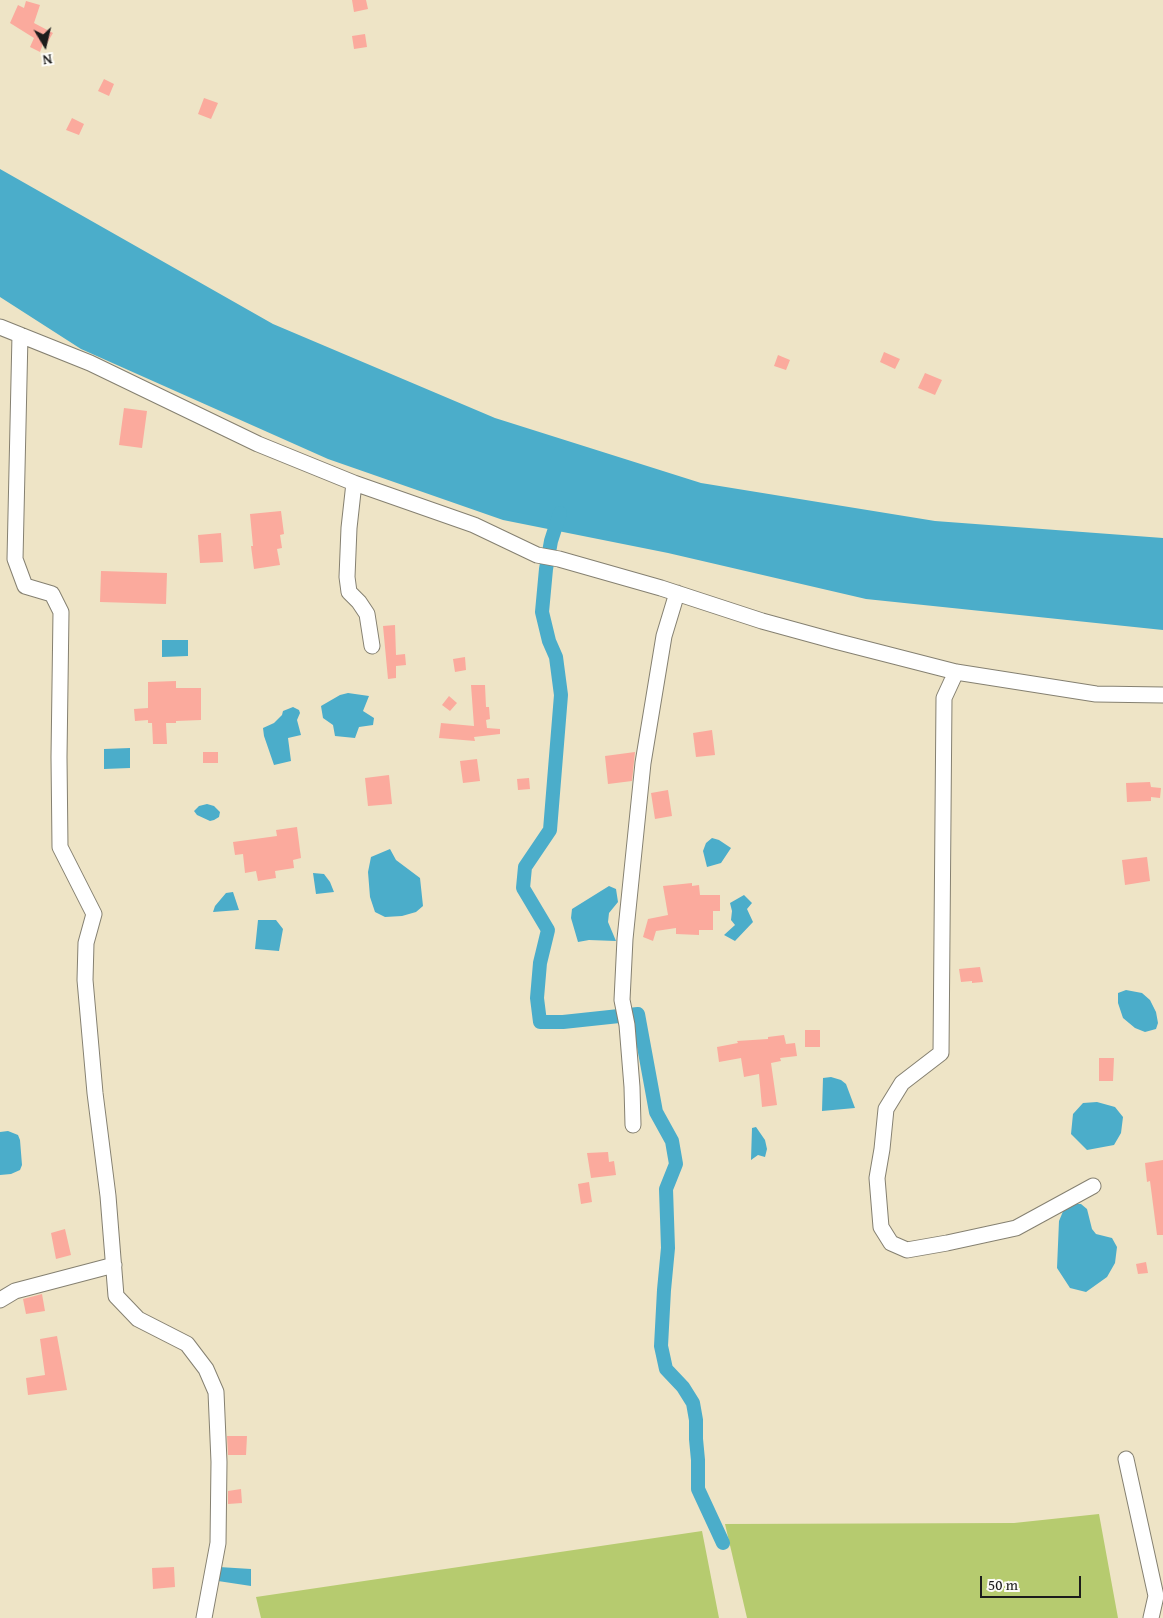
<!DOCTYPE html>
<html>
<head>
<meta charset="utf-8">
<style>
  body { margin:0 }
  #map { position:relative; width:1163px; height:1618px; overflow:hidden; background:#eee4c6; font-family:"Gentium Book Plus",serif }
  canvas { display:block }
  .north { position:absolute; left:20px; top:20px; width:50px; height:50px; -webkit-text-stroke:4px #fdfcf7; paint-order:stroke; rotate:171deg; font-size:14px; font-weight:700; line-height:20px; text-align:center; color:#1c1c1c }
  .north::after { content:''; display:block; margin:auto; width:18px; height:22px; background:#1c1c1c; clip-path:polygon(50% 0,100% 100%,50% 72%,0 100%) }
  .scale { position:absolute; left:980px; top:1576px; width:101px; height:22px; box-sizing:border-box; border:2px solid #1c1c1c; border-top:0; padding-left:6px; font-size:15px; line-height:18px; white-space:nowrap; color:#1c1c1c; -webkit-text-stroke:4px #fdfcf7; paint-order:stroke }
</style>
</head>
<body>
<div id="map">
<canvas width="1163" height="1618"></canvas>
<div class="north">N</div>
<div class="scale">50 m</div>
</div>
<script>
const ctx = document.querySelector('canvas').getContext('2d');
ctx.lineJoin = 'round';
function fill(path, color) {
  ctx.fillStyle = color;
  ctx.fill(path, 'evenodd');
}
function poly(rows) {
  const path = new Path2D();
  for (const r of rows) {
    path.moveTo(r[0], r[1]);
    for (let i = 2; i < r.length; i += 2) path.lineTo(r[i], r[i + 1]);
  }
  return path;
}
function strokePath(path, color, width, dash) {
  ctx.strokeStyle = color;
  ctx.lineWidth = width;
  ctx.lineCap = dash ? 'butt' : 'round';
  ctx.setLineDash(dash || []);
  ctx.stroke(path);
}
fill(poly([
  [1099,1514,1118,1618,747,1618,725,1524,1014,1523],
  [702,1531,719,1618,261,1618,256,1597]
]), '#b6cb6f');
fill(poly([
  [0,169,273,324,495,418,701,483,935,521,1163,538,1163,630,866,599,668,553,503,520,328,459,81,349,0,297],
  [162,640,188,640,188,656,162,657],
  [348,693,369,696,363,711,374,718,373,725,359,727,355,738,335,736,333,725,323,718,321,706,340,695],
  [293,707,299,710,300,713,297,720,301,735,288,738,291,761,274,765,264,736,263,728,274,723,282,715,283,711],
  [130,748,130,768,104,769,104,749],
  [207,804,214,806,220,812,219,817,214,820,210,821,197,815,194,811,199,806],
  [712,838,719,840,731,848,721,863,707,867,703,851,706,843],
  [390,849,396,860,420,878,423,906,416,912,402,916,385,917,375,912,370,897,368,872,371,857],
  [313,873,324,874,330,882,334,892,316,894],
  [609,886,616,889,618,902,609,913,608,922,616,941,589,940,578,942,571,918,572,909],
  [233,892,239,910,213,912,215,906,226,893],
  [744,895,752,903,747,909,753,922,735,941,724,935,735,925,731,920,732,911,730,903],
  [258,920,276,920,283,929,279,951,255,949],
  [1126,990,1142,993,1150,1000,1156,1012,1158,1023,1156,1029,1145,1032,1135,1028,1123,1018,1118,1003,1118,993],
  [831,1077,841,1080,846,1084,855,1108,822,1111,823,1078],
  [1097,1102,1115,1107,1123,1117,1121,1133,1114,1145,1087,1150,1071,1134,1073,1114,1083,1103],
  [756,1127,765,1140,767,1149,765,1157,758,1155,751,1160,752,1128],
  [8,1131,18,1135,20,1140,22,1165,20,1170,11,1174,0,1175,0,1132],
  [1074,1204,1081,1204,1087,1209,1092,1229,1096,1234,1112,1238,1117,1247,1115,1263,1107,1277,1086,1292,1070,1288,1057,1268,1059,1221,1064,1209],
  [219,1567,251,1569,251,1586,218,1581]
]), '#4badca');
strokePath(poly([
  [560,513,551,541,546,569,542,612,549,641,556,657,561,695,550,830,525,867,523,888,548,930,540,963,537,998,540,1022,563,1022,638,1014,656,1112,672,1141,676,1164,666,1189,668,1248,664,1290,661,1346,666,1369,683,1387,693,1403,696,1420,696,1439,698,1460,698,1489,723,1543]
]), '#4badca', 14);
fill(poly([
  [352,0,366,0,368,9,354,12],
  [26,1,40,5,34,23,53,33,46,45,43,44,40,52,30,47,34,38,10,23,18,5,24,8],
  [365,34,367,47,354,49,352,36],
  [104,79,114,84,109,96,98,91],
  [204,98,218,103,211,119,198,114],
  [72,118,84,124,79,135,66,130],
  [884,352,900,359,895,369,880,362],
  [778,355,790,360,786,370,774,366],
  [925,373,942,380,935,395,918,388],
  [124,408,147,411,142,448,119,445],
  [281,511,284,534,280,535,282,548,277,549,280,565,254,569,251,546,253,546,250,514],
  [221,533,223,562,200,563,198,535],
  [101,571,167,573,166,604,100,602],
  [395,625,396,655,405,654,406,665,396,666,396,678,388,679,383,626],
  [465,657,466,670,455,672,453,659],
  [176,681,176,688,201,688,201,720,176,721,176,723,166,723,167,744,153,744,152,723,148,723,148,720,135,721,134,709,148,708,148,682],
  [471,685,485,685,486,707,489,707,490,719,486,720,487,728,500,729,500,734,474,737,475,741,439,738,441,723,474,726],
  [449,696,457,703,450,711,442,705],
  [712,730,715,755,696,757,693,733],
  [203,752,218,752,218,763,203,763],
  [635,752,632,781,608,784,605,756],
  [477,759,480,781,463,783,460,761],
  [389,775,392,804,368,806,365,778],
  [529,778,530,789,518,790,517,779],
  [1150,782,1151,787,1161,788,1160,798,1151,797,1151,801,1127,802,1126,783],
  [668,790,672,816,655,819,651,793],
  [297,827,301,858,293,860,294,868,275,871,276,878,258,881,256,871,245,873,243,854,235,855,233,842,277,836,276,830],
  [1147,857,1150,881,1125,885,1122,860],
  [692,883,692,886,699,885,700,895,720,895,720,911,713,911,713,930,699,930,699,935,676,934,676,928,656,931,653,941,643,937,648,919,668,915,663,886],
  [980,967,983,982,972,983,972,981,961,982,959,969],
  [805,1030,820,1030,820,1047,805,1047],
  [784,1035,786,1044,795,1043,797,1056,780,1058,781,1061,771,1063,777,1105,762,1107,759,1074,744,1077,741,1058,719,1062,717,1047,738,1043,737,1041,768,1039,768,1037],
  [1099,1058,1114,1058,1113,1081,1099,1081],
  [608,1152,609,1162,614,1161,616,1175,591,1178,587,1153],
  [1163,1160,1163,1235,1157,1235,1150,1181,1147,1182,1145,1163],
  [589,1182,592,1202,581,1204,578,1184],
  [65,1229,71,1255,56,1259,51,1233],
  [1146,1262,1148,1273,1138,1274,1136,1264],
  [42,1294,45,1311,26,1314,23,1299],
  [57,1336,67,1390,28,1395,26,1378,45,1375,40,1339],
  [227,1436,247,1436,246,1455,228,1455],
  [241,1489,242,1503,228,1504,228,1491],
  [174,1567,175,1587,153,1589,152,1568]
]), '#fbaa9d');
const minor = poly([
  [0,327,90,363,258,444,354,483,474,525,537,555,559,559,661,588,762,621,835,641,956,672,1096,694,1163,695],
  [20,335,15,559,25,586,52,594,61,612,59,757,60,847,94,914,86,943,85,980,95,1093,108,1196,116,1296,138,1319,187,1344,206,1369,216,1392,219,1462,218,1543,204,1618],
  [354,483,349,528,347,577,349,592,359,602,367,614,372,646],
  [956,672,944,698,941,1053,902,1083,886,1109,882,1149,877,1178,881,1227,891,1243,907,1250,947,1243,1016,1228,1093,1186],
  [633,1125,632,1087,627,1025,622,1000,625,939,643,763,664,636,677,593],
  [0,1300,15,1291,114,1265],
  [1126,1459,1156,1596,1151,1618]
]);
strokePath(minor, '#858071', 17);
strokePath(minor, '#fff', 15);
</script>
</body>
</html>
